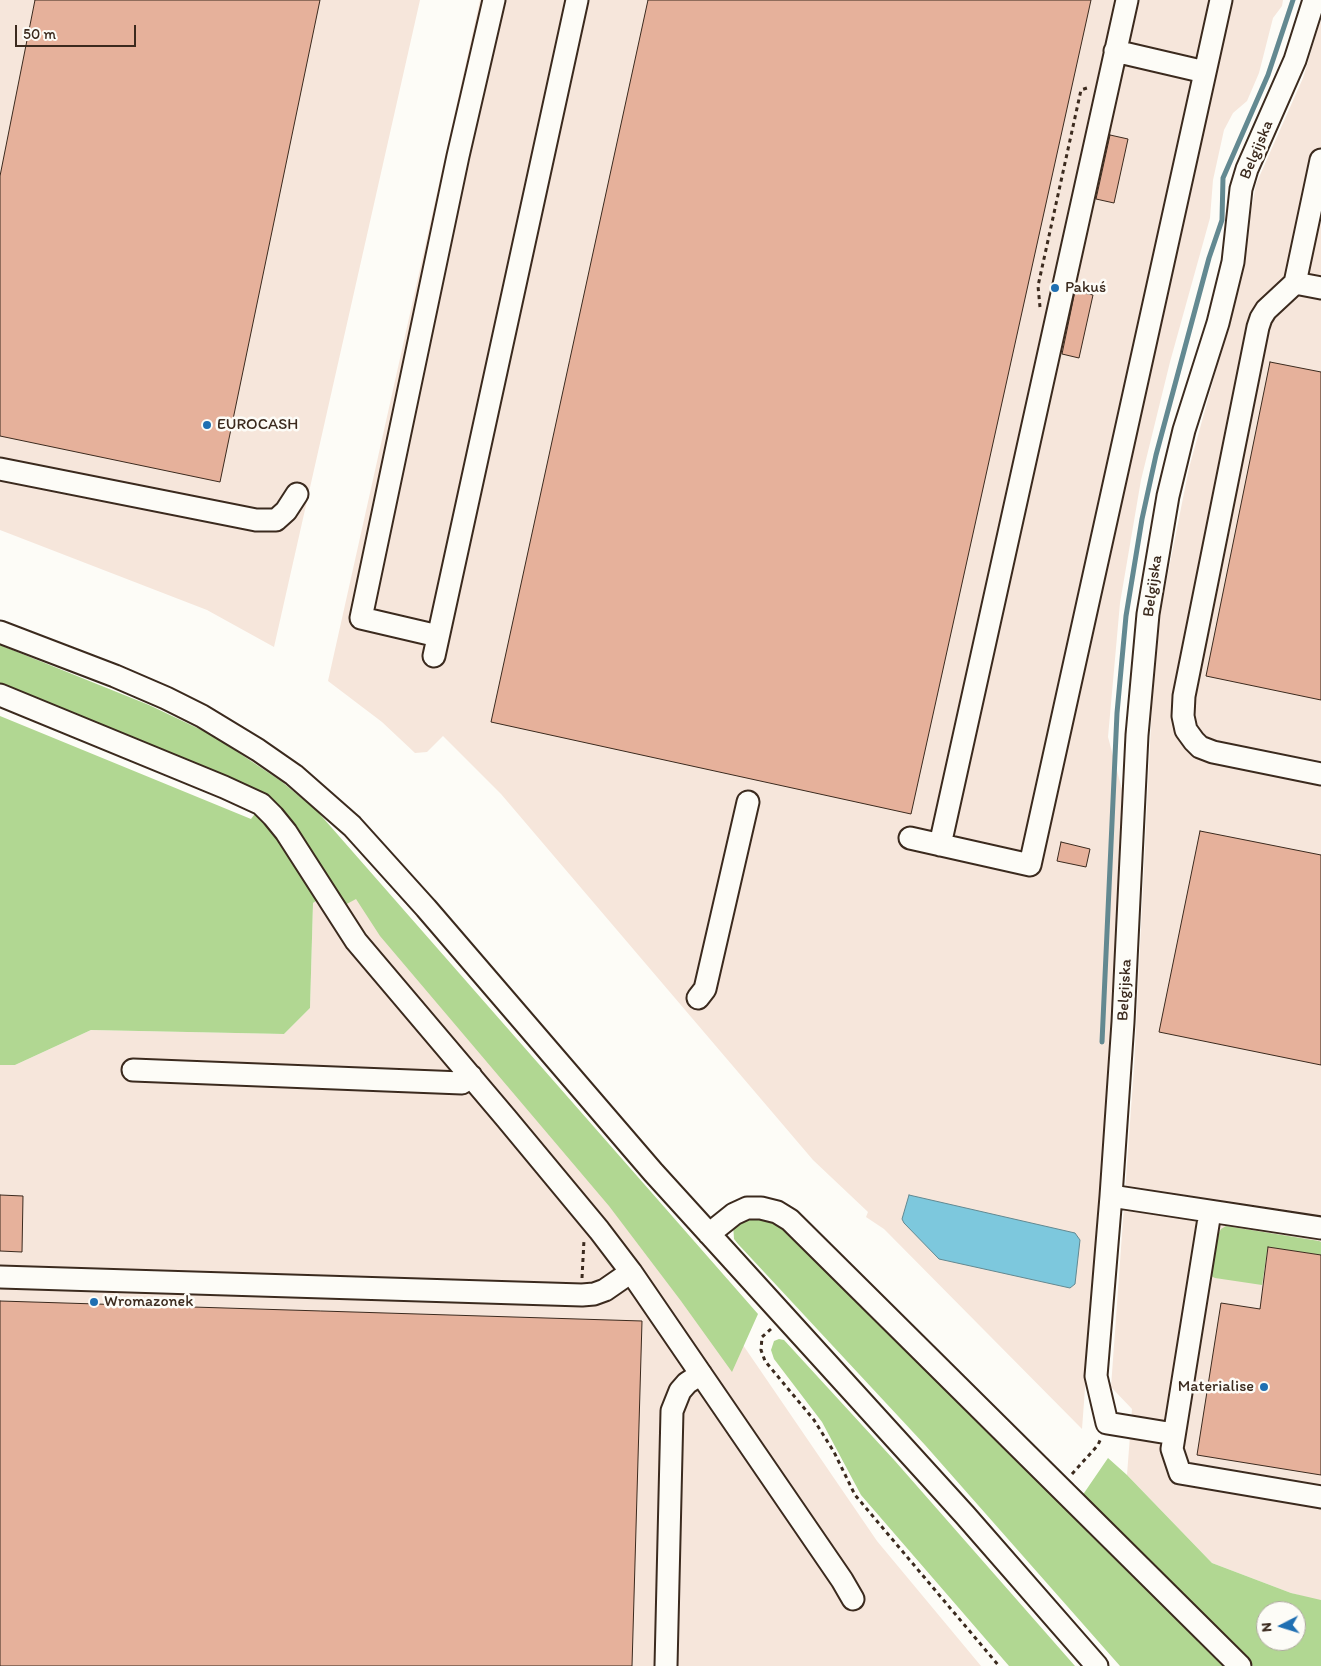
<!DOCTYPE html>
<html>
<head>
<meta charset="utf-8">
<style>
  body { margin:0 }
  #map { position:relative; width:1321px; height:1666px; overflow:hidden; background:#fdfcf7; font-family:Itim,sans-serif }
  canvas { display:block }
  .north { position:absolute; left:1256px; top:1601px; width:50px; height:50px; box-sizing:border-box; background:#fdfcf7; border:1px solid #afa8a0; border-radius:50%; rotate:265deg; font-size:14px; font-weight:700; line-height:20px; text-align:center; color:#3b2a1e }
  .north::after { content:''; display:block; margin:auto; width:18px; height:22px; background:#1f6fb2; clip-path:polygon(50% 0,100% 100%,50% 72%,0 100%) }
  .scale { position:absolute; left:15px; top:25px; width:121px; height:22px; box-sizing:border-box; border:2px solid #3b2a1e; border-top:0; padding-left:6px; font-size:15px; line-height:18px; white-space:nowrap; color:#3b2a1e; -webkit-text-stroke:4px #fdfcf7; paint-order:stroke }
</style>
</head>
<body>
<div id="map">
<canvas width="1321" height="1666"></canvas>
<div class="north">N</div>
<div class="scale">50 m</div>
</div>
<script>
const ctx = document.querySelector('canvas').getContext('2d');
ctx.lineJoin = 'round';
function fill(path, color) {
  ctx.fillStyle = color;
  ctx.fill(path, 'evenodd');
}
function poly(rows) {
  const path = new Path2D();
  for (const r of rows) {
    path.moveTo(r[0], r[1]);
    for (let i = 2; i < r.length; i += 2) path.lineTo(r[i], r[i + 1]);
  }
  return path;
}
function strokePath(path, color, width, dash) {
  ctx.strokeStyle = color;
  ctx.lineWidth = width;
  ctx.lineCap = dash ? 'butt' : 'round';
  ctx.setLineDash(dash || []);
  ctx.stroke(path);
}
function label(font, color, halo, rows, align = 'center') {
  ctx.font = font + ' Itim,sans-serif';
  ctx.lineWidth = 5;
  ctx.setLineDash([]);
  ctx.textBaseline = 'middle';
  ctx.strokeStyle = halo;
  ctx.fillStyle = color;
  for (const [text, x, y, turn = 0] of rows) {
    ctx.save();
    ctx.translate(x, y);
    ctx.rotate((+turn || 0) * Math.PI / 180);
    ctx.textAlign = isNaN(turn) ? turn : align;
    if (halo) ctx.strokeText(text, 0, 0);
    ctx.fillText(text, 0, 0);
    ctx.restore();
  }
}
fill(poly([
  [0,0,420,0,274,647,207,610,0,530],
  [480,0,1283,0,1282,6,1273,18,1259,73,1247,101,1233,113,1224,130,1213,180,1210,218,1170,362,1141,480,1120,603,1108,737,1124,797,1117,957,1082,1429,884,1229,866,1217,868,1212,813,1160,501,794,443,736,427,752,415,753,382,722,328,681],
  [1321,18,1321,1600,1319,1601,1291,1593,1212,1563,1127,1475,1132,1409,1111,1387,1134,1067,1152,704,1159,618,1189,468,1234,305,1256,184,1303,78],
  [363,873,650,1209,877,1541,981,1666,0,1666,0,1065,15,1065,91,1030,284,1034,310,1008,313,903]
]), '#f6e6db');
fill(poly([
  [0,645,149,705,212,735,281,781,317,811,758,1314,732,1372,681,1301,609,1206,380,936,356,899,343,906,290,820,0,685],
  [0,716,251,819,257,811,267,821,319,899,313,903,310,1008,284,1034,91,1030,15,1065,0,1065],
  [740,1216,773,1220,784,1228,1225,1666,1120,1666,925,1445,738,1244,734,1239,733,1224],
  [1226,1226,1319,1241,1321,1242,1321,1255,1268,1247,1262,1285,1215,1278,1211,1276,1218,1235,1221,1229],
  [779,1339,784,1340,895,1461,1075,1666,1009,1666,861,1495,822,1422,774,1359,771,1350,774,1341],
  [1108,1458,1127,1475,1212,1563,1291,1593,1321,1600,1321,1666,1253,1666,1195,1610,1082,1496],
  [1266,1611,1296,1611,1296,1641,1266,1641]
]), '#b1d792');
const water = poly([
  [909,1195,1075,1233,1080,1240,1075,1284,1070,1288,939,1259,904,1223,902,1219,909,1195]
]);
fill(water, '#7dc8dd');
strokePath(water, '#638991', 1);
strokePath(poly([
  [1102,1042,1117,713,1126,616,1142,519,1156,455,1209,258,1222,220,1223,178,1268,75,1293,0]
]), '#638991', 5);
const building = poly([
  [35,0,320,0,220,482,0,436,0,176,35,0],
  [648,0,1091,0,911,814,491,722,648,0],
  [1110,135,1128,139,1114,203,1096,199,1110,135],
  [1075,291,1093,295,1079,358,1062,354,1075,291],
  [1270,362,1321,372,1321,700,1206,676,1270,362],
  [1200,831,1321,855,1321,1065,1159,1032,1200,831],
  [1061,842,1090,849,1086,867,1057,861,1061,842],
  [0,1195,23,1196,22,1252,0,1251,0,1195],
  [1268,1247,1321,1255,1321,1475,1197,1455,1221,1303,1260,1309,1268,1247],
  [0,1301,642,1321,632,1666,0,1666,0,1301]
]);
fill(building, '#e6b19b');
strokePath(building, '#3b2a1e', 1);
const minor = poly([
  [1115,51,1205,72],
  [1321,160,1295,283,1321,288],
  [1295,283,1266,310,1261,318,1258,327,1184,696,1183,716,1186,730,1194,741,1200,747,1213,752,1321,774],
  [0,469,256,520,276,520,286,511,297,494],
  [0,632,115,676,166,698,202,716,258,750,294,775,352,826,426,908,653,1172,965,1515,1097,1666],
  [438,636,361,618,458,156,494,0],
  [434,656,577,0],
  [0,695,224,787,261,804,273,816,286,832,356,941,506,1118,599,1230,631,1272,842,1580,853,1599],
  [910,838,1030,865,1221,0],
  [940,845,1127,0],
  [698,998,705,989,748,802],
  [133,1070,462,1083,471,1076],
  [1111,1196,1321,1228],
  [1210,1212,1172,1449,1180,1473,1321,1497],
  [709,1234,734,1214,747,1208,761,1208,777,1212,790,1220,1240,1666],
  [0,1277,582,1295,594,1294,605,1290,631,1272],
  [1174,1434,1107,1423,1096,1376,1111,1196,1123,1022,1137,735,1148,614,1168,496,1184,430,1218,323,1233,262,1241,189,1247,169,1295,60,1314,0],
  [666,1666,672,1411,680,1391,687,1383,701,1374]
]);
strokePath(minor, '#3b2a1e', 25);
strokePath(poly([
  [1040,307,1038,286,1081,90,1090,87],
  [582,1278,584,1240],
  [771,1329,762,1337,761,1350,765,1361,814,1420,834,1452,855,1495,999,1666],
  [1072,1474,1098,1445,1101,1438]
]), '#3b2a1e', 3, [4, 4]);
strokePath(minor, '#fdfcf7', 21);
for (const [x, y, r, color] of [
  [1055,288,5,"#1f6fb2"],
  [207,425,5,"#1f6fb2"],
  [94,1302,5,"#1f6fb2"],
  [1264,1387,5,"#1f6fb2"]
]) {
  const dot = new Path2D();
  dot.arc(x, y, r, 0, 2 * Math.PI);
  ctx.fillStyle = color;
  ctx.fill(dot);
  strokePath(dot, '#fdfcf7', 2);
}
label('16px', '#3b2a1e', '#fdfcf7', [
  ["Belgijska",1257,150,-67],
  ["Belgijska",1153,586,-82],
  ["Belgijska",1125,990,-87]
]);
label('16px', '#3b2a1e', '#fdfcf7', [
  ["Pakuś",1065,288],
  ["EUROCASH",217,425],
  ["Wromazonek",104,1302],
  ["Materialise",1254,1387,"right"]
], 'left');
</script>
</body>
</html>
